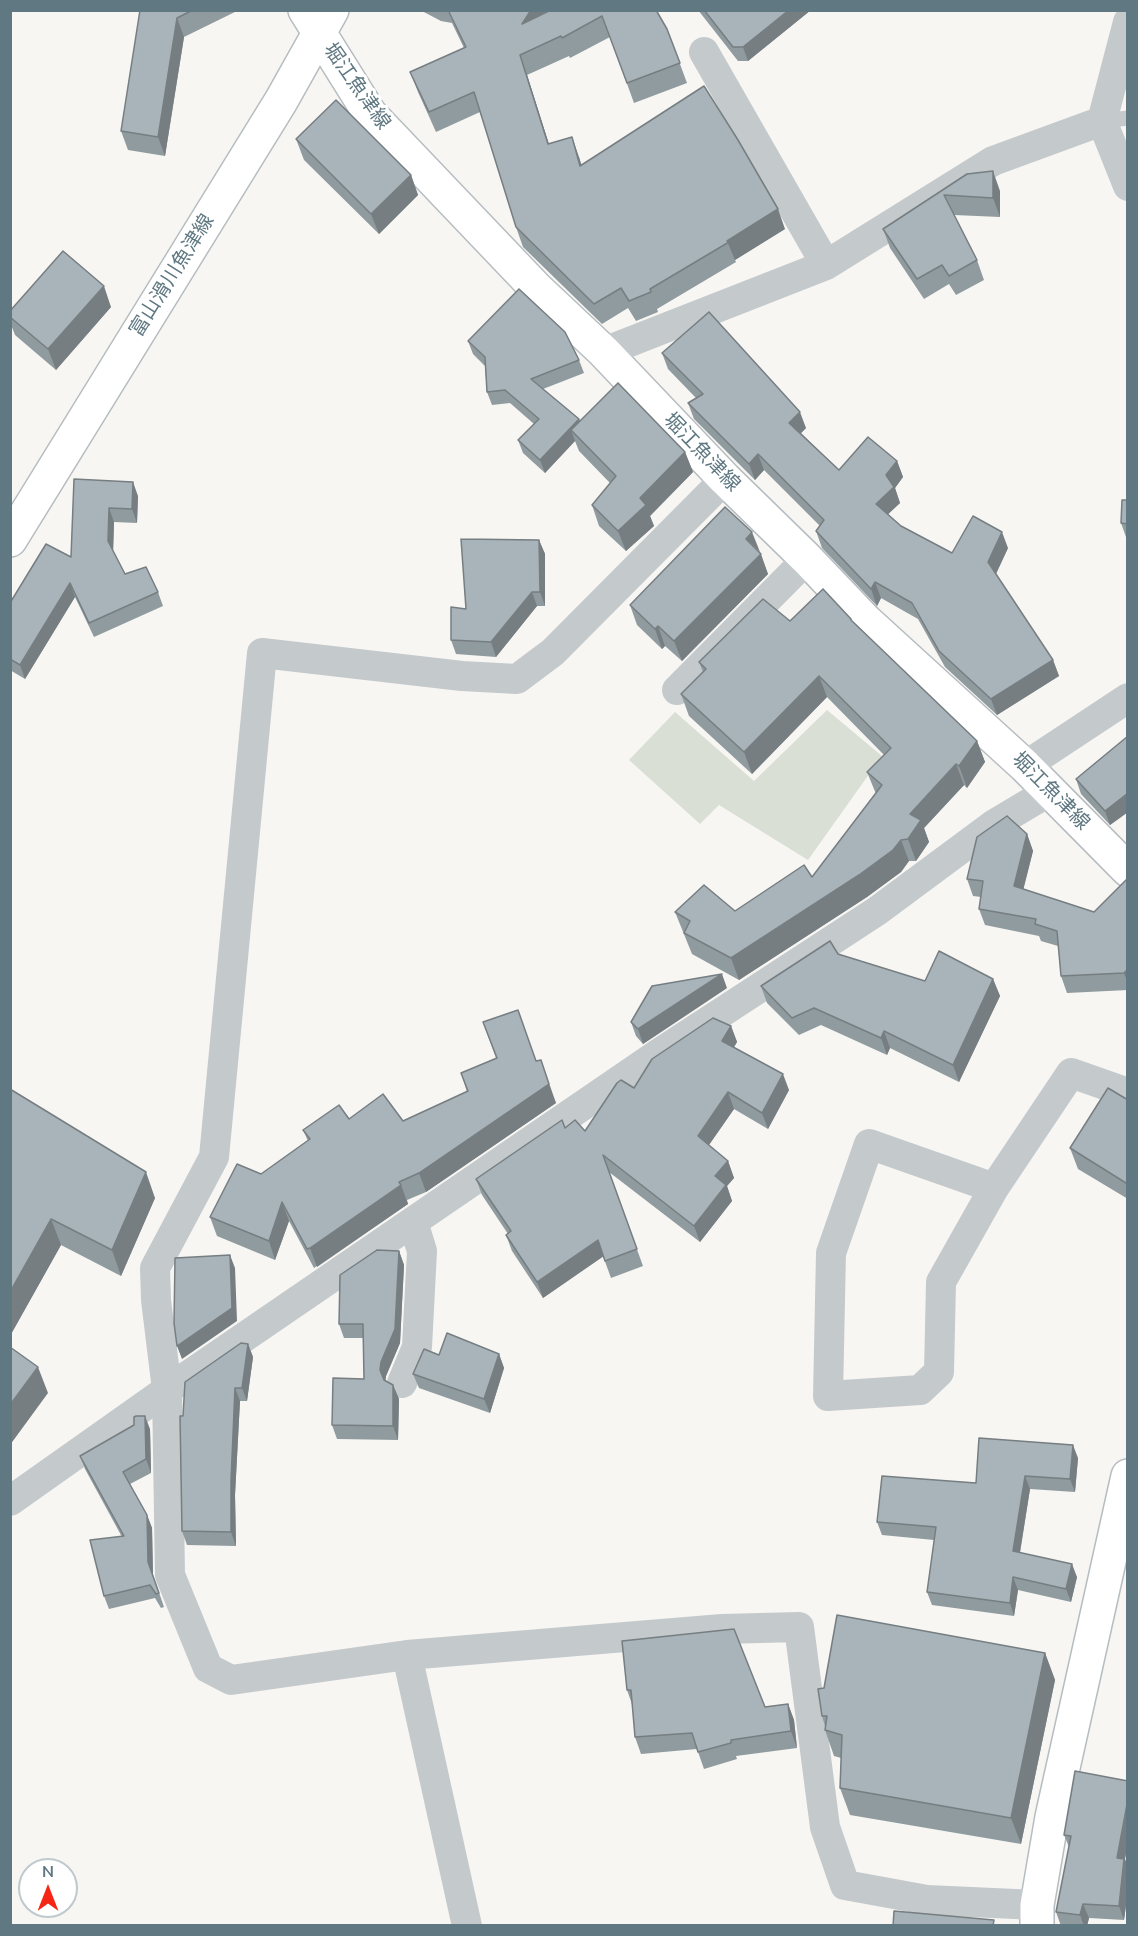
<!DOCTYPE html>
<html>
<head>
<meta charset="utf-8">
<style>
  body { margin:0 }
  #map { position:relative; width:1138px; height:1936px; overflow:hidden; background:#f7f6f3; font-family:"Nunito Sans",sans-serif }
  canvas { display:block }
  .frame { position:absolute; inset:0; border:12px solid #5f7882; pointer-events:none }
  .north { position:absolute; left:18px; top:1858px; width:60px; height:60px; box-sizing:border-box; background:#fff; border:2px solid #bfc9cd; border-radius:50%; rotate:0deg; font-size:16px; font-weight:700; line-height:24px; text-align:center; color:#5f7882 }
  .north::after { content:''; display:block; margin:auto; width:21px; height:27px; background:#f52615; clip-path:polygon(50% 0,100% 100%,50% 72%,0 100%) }
</style>
</head>
<body>
<div id="map">
<canvas width="1138" height="1936"></canvas>
<div class="frame"></div>
<div class="north">N</div>
</div>
<script>
const ctx = document.querySelector('canvas').getContext('2d');
ctx.lineJoin = 'round';
function fill(path, color) {
  ctx.fillStyle = color;
  ctx.fill(path, 'evenodd');
}
function poly(rows) {
  const path = new Path2D();
  for (const r of rows) {
    path.moveTo(r[0], r[1]);
    for (let i = 2; i < r.length; i += 2) path.lineTo(r[i], r[i + 1]);
  }
  return path;
}
function strokePath(path, color, width, dash) {
  ctx.strokeStyle = color;
  ctx.lineWidth = width;
  ctx.lineCap = dash ? 'butt' : 'round';
  ctx.setLineDash(dash || []);
  ctx.stroke(path);
}
function label(font, color, halo, rows, align = 'center') {
  ctx.font = font + ' "Nunito Sans","Noto Sans JP",sans-serif';
  ctx.lineWidth = 6;
  ctx.setLineDash([]);
  ctx.textBaseline = 'middle';
  ctx.strokeStyle = halo;
  ctx.fillStyle = color;
  for (const [text, x, y, turn = 0] of rows) {
    ctx.save();
    ctx.translate(x, y);
    ctx.rotate((+turn || 0) * Math.PI / 180);
    ctx.textAlign = isNaN(turn) ? turn : align;
    if (halo) ctx.strokeText(text, 0, 0);
    ctx.fillText(text, 0, 0);
    ctx.restore();
  }
}
fill(poly([
  [827,710,882,756,808,860,719,805,700,824,629,760,675,712,754,781]
]), '#d9dfd4');
const secondary = poly([
  [305,10,370,114,535,287,604,352,725,479,807,559,866,621,1025,766,1128,870],
  [10,540,281,101,332,10],
  [1037,1926,1037,1905,1052,1817,1128,1476]
]);
strokePath(secondary, '#b6bdc1', 36);
strokePath(poly([
  [1102,121,1128,118]
]), '#c4c9cc', 15);
strokePath(poly([
  [1128,22,1102,121,1128,186],
  [704,52,826,265],
  [604,352,826,265,993,161,1102,121],
  [725,479,553,652,517,679,462,676,262,653,214,1157,155,1268,156,1300,167,1390,170,1575,208,1668,231,1680,407,1655,722,1629,799,1627,825,1827,845,1885,927,1900,1037,1905],
  [677,690,807,559],
  [1025,766,1128,698],
  [994,1188,869,1144,831,1253,828,1396,920,1390,939,1372,941,1282,994,1188,1071,1073,1128,1093],
  [402,1383,417,1347,422,1251,413,1222],
  [10,1501,167,1390,658,1054,877,911,993,825,1050,791],
  [407,1655,467,1926]
]), '#c4c9cc', 30);
strokePath(secondary, '#fff', 33);
fill(poly([
  [140,10,239,10,184,37,165,156,128,150,121,131],
  [420,10,656,10,667,29,687,83,634,103,610,37,570,58,569,56,527,75,549,144,579,157,581,165,785,229,735,260,736,262,657,309,658,312,636,321,628,308,602,324,523,247,516,227,480,112,436,132,418,92,410,72,464,48,452,23,441,21],
  [698,10,811,10,748,61,738,61],
  [296,139,411,175,418,195,379,234,304,160],
  [967,174,1000,191,1000,217,954,215,977,260,984,280,956,295,949,284,924,299,890,248,883,229],
  [111,307,56,370,15,335,10,322,10,311],
  [468,341,579,360,584,373,543,389,579,419,580,421,685,452,693,472,650,516,654,526,626,551,599,526,592,505,610,483,579,451,575,441,545,473,523,453,518,440,534,424,510,403,492,405,487,392,485,366,473,354],
  [662,353,806,428,801,433,839,470,897,461,903,477,895,488,900,503,888,514,901,526,952,553,1008,548,996,574,1053,660,1059,676,997,715,945,667,918,619,881,598,877,606,822,548,816,531,820,526,764,470,755,480,694,419,688,403,696,398,668,369],
  [74,479,138,496,137,523,114,522,113,551,125,574,158,592,163,606,94,637,75,597,25,679,10,670,10,603,71,557],
  [1128,500,1128,537,1126,537,1121,523],
  [539,540,545,554,545,606,537,606,496,657,456,654,451,640,466,609],
  [759,552,768,574,682,661,665,646,662,649,637,625,630,605],
  [851,619,853,622,977,741,985,762,967,788,964,785,924,828,929,842,916,861,909,861,901,872,867,897,739,980,692,954,675,912,735,911,812,877,876,794,867,772,884,755,827,697,752,774,689,716,681,694,703,672,699,662,790,621],
  [1128,736,1128,812,1110,825,1081,794,1076,779],
  [1027,834,1033,851,1023,889,1094,912,1128,878,1128,990,1067,993,1061,976,1058,946,1041,941,1039,936,985,925,979,909,981,897,973,896,967,879],
  [838,954,925,981,993,979,1000,996,959,1082,890,1048,887,1055,821,1025,799,1035,767,1003,761,986],
  [727,988,643,1044,636,1036,631,1022],
  [483,1022,536,1061,556,1103,426,1192,407,1200,408,1204,314,1268,289,1221,275,1260,217,1236,210,1217,261,1174,308,1141,303,1130,349,1119,403,1121,467,1092,461,1073,496,1058],
  [731,1026,737,1042,734,1047,789,1090,768,1129,734,1109,709,1145,728,1161,734,1178,727,1186,732,1201,700,1242,609,1172,643,1266,611,1278,603,1256,543,1298,512,1251,506,1235,508,1234,482,1195,476,1179,565,1128,585,1131,634,1088],
  [10,1089,155,1198,121,1276,61,1245,10,1336],
  [1128,1100,1128,1199,1078,1169,1070,1148],
  [399,1251,404,1265,400,1343,386,1376,385,1381,393,1385,399,1399,398,1440,337,1439,332,1425,364,1379,363,1338,344,1338,339,1324],
  [248,1344,253,1357,247,1401,240,1401,235,1495,236,1546,187,1545,182,1531,183,1416],
  [499,1354,504,1368,490,1413,419,1388,413,1374,439,1355],
  [134,1425,150,1429,151,1473,130,1484,147,1515,152,1528,153,1575,164,1607,161,1608,155,1598,109,1609,104,1596,122,1537,85,1469,80,1456],
  [1078,1458,1075,1492,1030,1489,1020,1553,1077,1577,1071,1602,1018,1590,1014,1616,932,1605,927,1592,934,1540,882,1535,877,1522,976,1483],
  [622,1641,765,1707,788,1704,794,1720,797,1748,736,1756,737,1759,704,1769,697,1749,641,1754,635,1737,633,1707,627,1690],
  [1045,1653,1055,1680,1021,1844,850,1815,840,1788,841,1758,834,1756,825,1730,825,1726,822,1716],
  [1128,1781,1128,1843,1125,1859,1128,1868,1128,1891,1124,1920,1089,1918,1087,1926,1061,1926,1056,1912,1069,1847,1064,1835]
]), '#909b9f');
fill(poly([
  [531,10,550,10,522,24],
  [789,10,811,10,748,61,743,47],
  [177,18,184,37,165,156,158,137],
  [520,55,527,75,555,164,548,144],
  [572,137,579,157,588,186,580,166],
  [993,171,1000,191,1000,217,993,198],
  [411,175,418,195,379,234,371,214],
  [778,209,785,229,735,260,727,241],
  [104,286,111,307,56,370,48,349],
  [800,412,806,428,795,439,789,423],
  [579,419,584,432,571,430,575,441,545,473,540,460],
  [685,452,693,472,650,516,654,526,626,551,618,531,640,498],
  [758,454,764,470,755,480,749,464],
  [897,461,903,477,895,488,900,503,882,520,876,504,886,475],
  [133,482,138,496,137,523,132,509],
  [109,508,114,522,113,555,108,541],
  [752,532,760,552,746,539],
  [1002,532,1008,548,994,578,988,562],
  [539,540,545,554,545,606,540,592],
  [761,554,768,574,682,661,674,641],
  [875,582,881,598,877,606,871,589],
  [70,583,75,597,25,679,20,665],
  [532,592,537,606,496,657,491,642],
  [658,626,665,646,662,649,655,629],
  [1053,660,1059,676,997,715,991,699],
  [819,676,827,697,752,774,744,752],
  [977,741,985,762,967,788,959,766],
  [956,764,964,785,924,828,929,842,916,861,908,839,910,814],
  [1128,793,1128,812,1110,825,1105,811],
  [1027,834,1033,851,1020,903,1014,886],
  [901,840,909,861,901,872,867,897,739,980,731,958],
  [1128,969,1128,983,1124,973],
  [722,974,727,988,643,1044,638,1029],
  [993,979,1000,996,959,1082,953,1065],
  [731,1026,737,1042,728,1057,722,1041],
  [884,1031,890,1048,887,1055,881,1038],
  [541,1060,556,1103,426,1192,419,1173],
  [783,1074,789,1090,768,1129,762,1113],
  [728,1092,734,1109,704,1152,698,1136],
  [728,1161,734,1178,727,1186,732,1201,700,1242,694,1226,715,1176],
  [146,1172,155,1198,121,1276,112,1250],
  [401,1185,408,1204,317,1267,310,1248],
  [282,1202,289,1221,275,1260,269,1241],
  [51,1219,61,1245,10,1336,10,1292],
  [598,1240,604,1256,543,1298,537,1282],
  [399,1251,404,1265,400,1343,386,1376,385,1385,380,1370],
  [230,1255,235,1268,237,1321,182,1359,177,1346],
  [248,1344,253,1357,247,1401,242,1388],
  [499,1354,504,1368,490,1413,484,1399],
  [38,1367,48,1393,10,1445,10,1405],
  [393,1385,399,1399,398,1440,393,1426],
  [235,1388,240,1401,235,1495,236,1546,231,1532,231,1481],
  [145,1416,150,1429,151,1473,146,1459],
  [1073,1445,1078,1458,1075,1492,1070,1479],
  [1025,1476,1030,1489,1018,1564,1013,1551],
  [147,1515,152,1528,153,1575,148,1562],
  [1072,1564,1077,1577,1071,1602,1066,1589],
  [1013,1577,1018,1590,1014,1616,1010,1603],
  [1045,1653,1055,1680,1021,1844,1011,1818],
  [788,1704,794,1720,797,1748,791,1731],
  [1128,1799,1128,1843,1125,1859,1128,1868,1128,1891,1124,1920,1119,1906,1117,1858],
  [1083,1904,1089,1918,1087,1926,1084,1926,1080,1915]
]), '#767e82');
const building = poly([
  [140,10,193,10,177,18,158,137,121,131,140,10],
  [448,10,531,10,522,24,551,10,656,10,667,29,680,63,627,83,602,16,562,38,561,36,520,55,548,144,572,137,580,166,704,86,738,140,778,209,727,241,729,242,650,289,651,292,629,301,621,288,594,304,516,227,474,92,429,112,410,72,466,47,448,10],
  [704,10,789,10,743,47,733,47,704,10],
  [336,100,411,175,371,214,296,139,336,100],
  [993,171,993,198,944,195,977,260,949,276,942,265,917,279,883,229,967,174,993,171],
  [63,251,104,286,48,349,10,317,10,311,63,251],
  [519,289,565,332,579,360,531,379,579,419,540,460,518,440,539,419,505,390,487,392,485,357,468,341,519,289],
  [709,312,800,412,789,423,839,470,868,437,897,461,886,475,894,487,876,504,901,526,952,553,973,516,1002,532,988,562,1053,660,991,699,939,651,912,603,875,582,871,589,816,531,824,520,758,454,749,464,688,403,703,394,662,353,709,312],
  [618,383,685,452,640,498,646,505,618,531,592,505,616,476,571,430,618,383],
  [74,479,133,482,132,509,109,508,108,541,125,574,146,567,158,592,89,623,70,583,20,665,10,659,10,603,46,544,71,557,74,479],
  [1122,500,1128,500,1128,524,1121,523,1122,500],
  [725,507,752,532,746,539,761,554,674,641,658,626,655,629,630,605,725,507],
  [461,539,539,540,540,592,532,592,491,642,451,640,451,607,466,609,461,539],
  [823,589,851,619,851,620,977,741,959,766,956,764,910,814,921,820,908,839,901,840,893,850,859,875,731,958,684,933,690,921,675,912,704,885,735,911,804,865,812,877,882,785,867,772,891,748,819,676,744,752,681,694,706,669,699,662,763,599,790,621,823,589],
  [1128,736,1128,793,1105,811,1076,779,1128,736],
  [1007,816,1027,834,1014,886,1094,912,1128,878,1128,969,1124,973,1061,976,1057,931,1035,924,1036,919,979,909,983,881,967,879,977,837,1007,816],
  [830,941,838,954,925,981,939,951,993,979,953,1065,884,1031,881,1038,814,1008,792,1018,761,986,830,941],
  [722,974,638,1029,631,1022,652,986,722,974],
  [518,1010,536,1061,541,1060,549,1084,419,1173,399,1182,401,1185,310,1248,307,1249,282,1202,269,1241,210,1217,237,1164,261,1174,310,1139,303,1130,339,1105,349,1119,383,1094,403,1121,468,1091,461,1073,497,1058,483,1022,518,1010],
  [713,1018,731,1026,722,1041,783,1074,762,1113,728,1092,698,1136,728,1161,715,1176,726,1185,694,1226,603,1155,637,1249,605,1261,598,1240,537,1282,506,1235,511,1231,476,1179,562,1120,565,1128,575,1120,585,1131,617,1083,621,1080,634,1088,652,1059,713,1018],
  [1108,1088,1128,1100,1128,1181,1126,1183,1070,1148,1108,1088],
  [10,1089,146,1172,112,1250,51,1219,10,1292,10,1089],
  [377,1250,399,1251,395,1329,381,1362,380,1370,384,1380,393,1385,393,1426,332,1425,333,1378,364,1379,363,1324,339,1324,340,1275,377,1250],
  [230,1255,232,1308,177,1346,174,1323,175,1258,230,1255],
  [447,1333,499,1354,484,1399,413,1374,424,1349,439,1355,447,1333],
  [241,1343,248,1344,242,1388,235,1388,231,1481,231,1532,182,1531,180,1416,183,1416,185,1382,241,1343],
  [10,1347,38,1367,10,1405,10,1347],
  [136,1416,145,1416,146,1459,123,1472,147,1515,148,1562,159,1593,156,1594,150,1585,104,1596,90,1540,124,1536,80,1456,134,1425,134,1417,136,1416],
  [979,1438,1073,1445,1070,1479,1025,1476,1013,1551,1072,1564,1066,1589,1013,1577,1010,1603,927,1592,936,1527,877,1522,882,1476,976,1483,979,1438],
  [837,1615,1045,1653,1011,1818,840,1788,842,1735,825,1730,827,1716,822,1716,818,1689,824,1688,837,1615],
  [734,1629,765,1707,788,1704,791,1731,731,1740,731,1743,698,1752,692,1733,635,1737,631,1690,627,1690,622,1641,734,1629],
  [1075,1771,1128,1781,1128,1799,1117,1858,1124,1859,1119,1906,1083,1904,1080,1915,1056,1912,1071,1836,1064,1835,1075,1771],
  [894,1911,994,1920,993,1926,893,1926,894,1911]
]);
fill(building, '#a8b4b9');
strokePath(building, '#767e82', 1.5);
label('20px', '#5f7882', '#fff', [
  ["堀江魚津線",356,87,55],
  ["富山滑川魚津線",173,276,-58],
  ["堀江魚津線",701,453,46],
  ["堀江魚津線",1050,792,45]
]);
</script>
</body>
</html>
